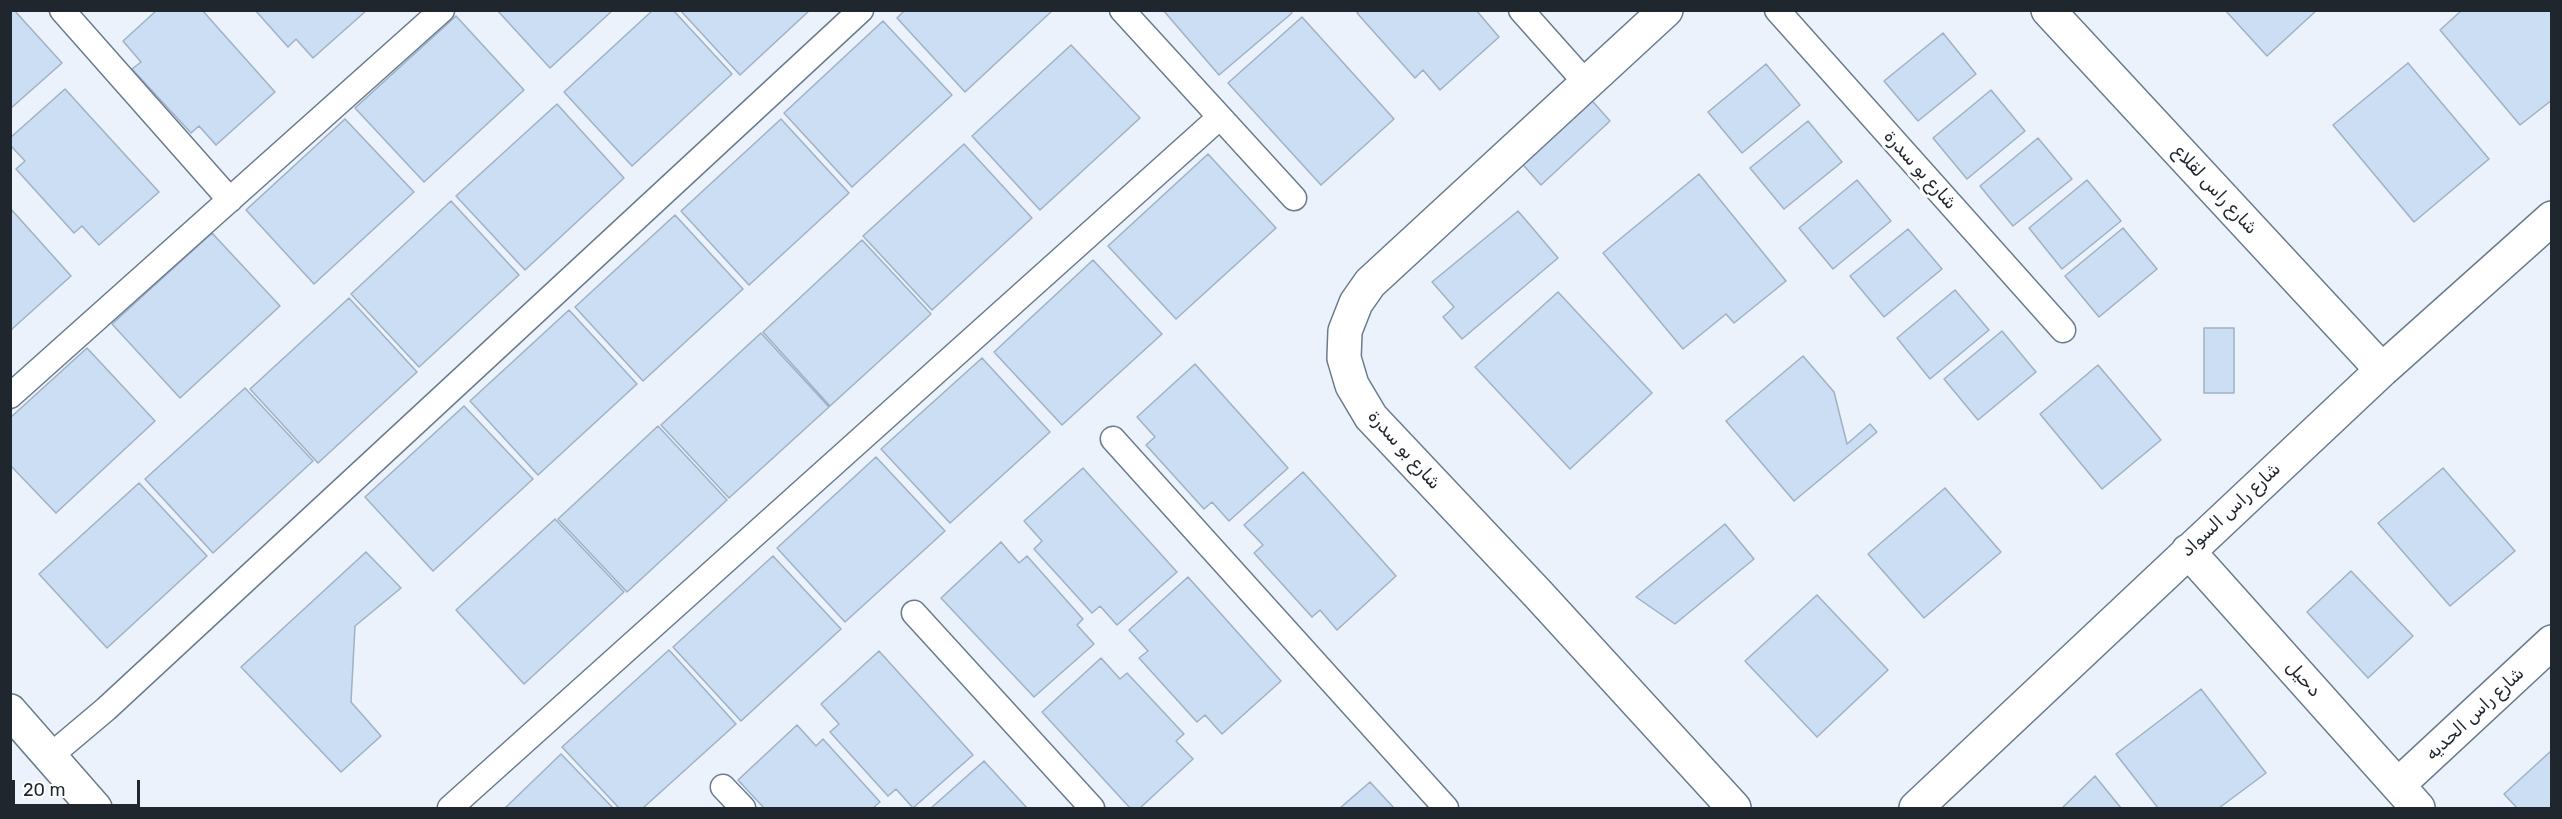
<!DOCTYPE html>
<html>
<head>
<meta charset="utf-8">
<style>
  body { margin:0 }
  #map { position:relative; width:2562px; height:819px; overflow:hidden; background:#ebf2fb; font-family:Rubik,sans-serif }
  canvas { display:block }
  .frame { position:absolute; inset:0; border:12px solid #1f262e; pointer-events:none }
  .scale { position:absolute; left:12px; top:780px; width:128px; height:27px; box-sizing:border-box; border:3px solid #1f262e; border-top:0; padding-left:8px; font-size:18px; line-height:21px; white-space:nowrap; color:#1f262e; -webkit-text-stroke:4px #fff; paint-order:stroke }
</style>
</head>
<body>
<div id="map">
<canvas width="2562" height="819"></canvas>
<div class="frame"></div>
<div class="scale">20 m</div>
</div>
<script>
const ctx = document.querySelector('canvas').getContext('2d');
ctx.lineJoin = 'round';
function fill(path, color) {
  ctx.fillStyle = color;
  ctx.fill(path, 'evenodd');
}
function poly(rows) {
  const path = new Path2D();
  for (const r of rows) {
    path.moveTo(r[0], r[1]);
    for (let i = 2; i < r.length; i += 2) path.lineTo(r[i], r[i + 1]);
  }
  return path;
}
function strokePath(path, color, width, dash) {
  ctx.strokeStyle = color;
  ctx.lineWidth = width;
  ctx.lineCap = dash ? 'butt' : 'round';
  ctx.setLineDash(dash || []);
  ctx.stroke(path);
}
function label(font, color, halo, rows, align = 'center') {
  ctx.font = font + ' Rubik,"Noto Sans Arabic",sans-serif';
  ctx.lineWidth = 6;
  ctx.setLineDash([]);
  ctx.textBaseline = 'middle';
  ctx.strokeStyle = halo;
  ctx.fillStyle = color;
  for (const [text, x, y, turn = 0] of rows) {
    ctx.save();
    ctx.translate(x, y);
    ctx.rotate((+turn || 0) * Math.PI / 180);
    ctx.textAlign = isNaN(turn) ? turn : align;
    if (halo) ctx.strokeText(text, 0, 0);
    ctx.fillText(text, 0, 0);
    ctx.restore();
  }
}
const building = poly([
  [10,10,14,10,62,63,10,109,10,10],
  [157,10,202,10,275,92,216,145,199,126,191,133,132,69,141,62,123,41,157,10],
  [255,10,367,10,313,58,296,39,288,47,255,10],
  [497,10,613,10,550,68,497,10],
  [653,10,673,10,732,74,632,166,564,92,653,10],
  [680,10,810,10,740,75,680,10],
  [905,10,1053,10,965,92,897,18,905,10],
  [1163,10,1289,10,1292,13,1219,75,1163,10],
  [1360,10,1476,10,1499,37,1440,90,1423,70,1415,78,1357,13,1360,10],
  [2225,10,2317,10,2267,56,2225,10],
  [2462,10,2552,10,2552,100,2520,125,2440,30,2462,10],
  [456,16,524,90,424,182,355,108,456,16],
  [1302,17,1394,119,1321,185,1228,83,1302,17],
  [883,21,952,95,852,187,784,113,883,21],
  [1943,33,1976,74,1918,121,1884,81,1943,33],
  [1071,45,1140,118,1040,210,972,136,1071,45],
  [2408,63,2489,159,2414,222,2333,125,2408,63],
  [1766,64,1800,105,1742,153,1708,112,1766,64],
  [65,89,159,192,99,245,82,226,74,233,16,169,25,161,10,145,10,138,65,89],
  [1991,90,2025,131,1967,179,1933,138,1991,90],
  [1587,95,1610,121,1541,185,1517,158,1587,95],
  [557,104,624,178,525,270,456,196,557,104],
  [345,119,414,192,314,284,246,210,345,119],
  [781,119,849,193,749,285,681,211,781,119],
  [1808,121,1842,162,1784,209,1750,168,1808,121],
  [2038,138,2072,179,2013,226,1980,186,2038,138],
  [964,144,1032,218,932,310,863,236,964,144],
  [1208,154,1276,228,1176,319,1108,246,1208,154],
  [1699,174,1786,281,1734,323,1726,314,1683,349,1603,253,1699,174],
  [1857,180,1891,221,1833,269,1799,228,1857,180],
  [2087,180,2121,221,2062,269,2029,228,2087,180],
  [451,201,519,275,419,367,351,294,451,201],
  [10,208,71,276,12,329,10,327,10,208],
  [1518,211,1558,258,1462,339,1443,317,1454,307,1432,282,1518,211],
  [675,215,743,289,643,381,575,307,675,215],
  [2123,228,2157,269,2099,317,2065,276,2123,228],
  [1908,229,1942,269,1884,317,1850,276,1908,229],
  [212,233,280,306,180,398,112,324,212,233],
  [862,240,931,314,830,406,763,332,862,240],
  [1093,260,1162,334,1062,425,994,352,1093,260],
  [1955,290,1989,330,1930,379,1897,338,1955,290],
  [1558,292,1652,393,1570,469,1475,367,1558,292],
  [349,298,417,372,318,463,250,389,349,298],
  [569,310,637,384,538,475,470,401,569,310],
  [2204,328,2234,328,2234,393,2204,393,2204,328],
  [2002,331,2036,372,1978,420,1944,379,2002,331],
  [761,333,829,407,729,498,661,425,761,333],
  [87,348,155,421,56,513,10,465,10,418,87,348],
  [1803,356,1834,392,1847,444,1870,424,1877,432,1794,501,1726,421,1803,356],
  [982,358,1050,432,950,523,881,449,982,358],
  [1195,364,1288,468,1229,521,1212,502,1204,509,1146,445,1155,437,1137,417,1195,364],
  [2098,365,2161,440,2102,489,2040,414,2098,365],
  [245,388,313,461,213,553,145,479,245,388],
  [464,406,533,479,433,571,365,497,464,406],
  [658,426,727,500,627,592,558,519,658,426],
  [876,457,945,531,845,622,777,548,876,457],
  [1083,468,1177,572,1117,625,1100,606,1092,613,1034,549,1042,541,1024,521,1083,468],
  [2443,468,2515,551,2450,606,2378,523,2443,468],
  [1303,472,1396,576,1337,630,1320,610,1312,617,1254,553,1263,545,1244,525,1303,472],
  [139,483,207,556,107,648,39,574,139,483],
  [1945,488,2001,552,1924,618,1868,554,1945,488],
  [555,519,624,592,524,684,456,610,555,519],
  [1725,524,1754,559,1675,624,1636,597,1725,524],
  [1001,542,1019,563,1027,556,1083,619,1077,625,1094,644,1034,697,941,598,1001,542],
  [366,552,401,588,355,626,351,702,381,736,341,772,241,667,366,552],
  [773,556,841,629,741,721,673,647,773,556],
  [2351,571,2413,636,2368,678,2307,612,2351,571],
  [1188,577,1281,681,1222,734,1205,715,1197,722,1139,658,1148,651,1129,630,1188,577],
  [1817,595,1888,670,1817,737,1745,661,1817,595],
  [669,650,736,724,643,808,619,808,562,747,669,650],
  [879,651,973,755,913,808,896,789,888,796,830,732,839,724,821,704,879,651],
  [1101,658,1120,679,1127,673,1184,734,1176,741,1193,759,1140,808,1130,808,1042,712,1101,658],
  [2201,689,2266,773,2219,808,2158,808,2116,754,2201,689],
  [797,725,816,746,823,739,880,802,873,808,764,808,738,780,797,725],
  [2552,750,2552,808,2517,808,2504,794,2552,750],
  [561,754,613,808,505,808,561,754],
  [984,761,1027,808,931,808,984,761],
  [2095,776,2121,808,2062,808,2095,776],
  [1370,782,1394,808,1340,808,1370,782]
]);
fill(building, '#cbdef3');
strokePath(building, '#9fb1c5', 1.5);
const lane = poly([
  [62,10,230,200],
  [1521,10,1586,83],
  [1777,10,2063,330],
  [1220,117,1294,198],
  [10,396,442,10],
  [1113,439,1446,808],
  [914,613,1092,808],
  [49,757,106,709,861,10],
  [723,787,743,808],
  [450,808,1220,117,1122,10]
]);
const street = poly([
  [1666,10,1370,283,1356,303,1345,331,1344,358,1352,385,1371,417,1538,594,1734,808],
  [2048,10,2382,370],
  [2188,551,2418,808],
  [10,711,95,808],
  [2398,785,2552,642],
  [1916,808,2382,370,2552,218]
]);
strokePath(lane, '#6b7b8e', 27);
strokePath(street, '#6b7b8e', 36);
strokePath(lane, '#fff', 24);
strokePath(street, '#fff', 33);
label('18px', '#1f262e', '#fff', [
  ["شارع بو سدرة",1920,170,48],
  ["شارع راس لقلاع",2215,190,47],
  ["شارع بو سدرة",1404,450,48],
  ["شارع راس السواد",2231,510,-43],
  ["دحيل",2303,679,48],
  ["شارع راس الحديه",2475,714,-43]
]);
</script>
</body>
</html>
